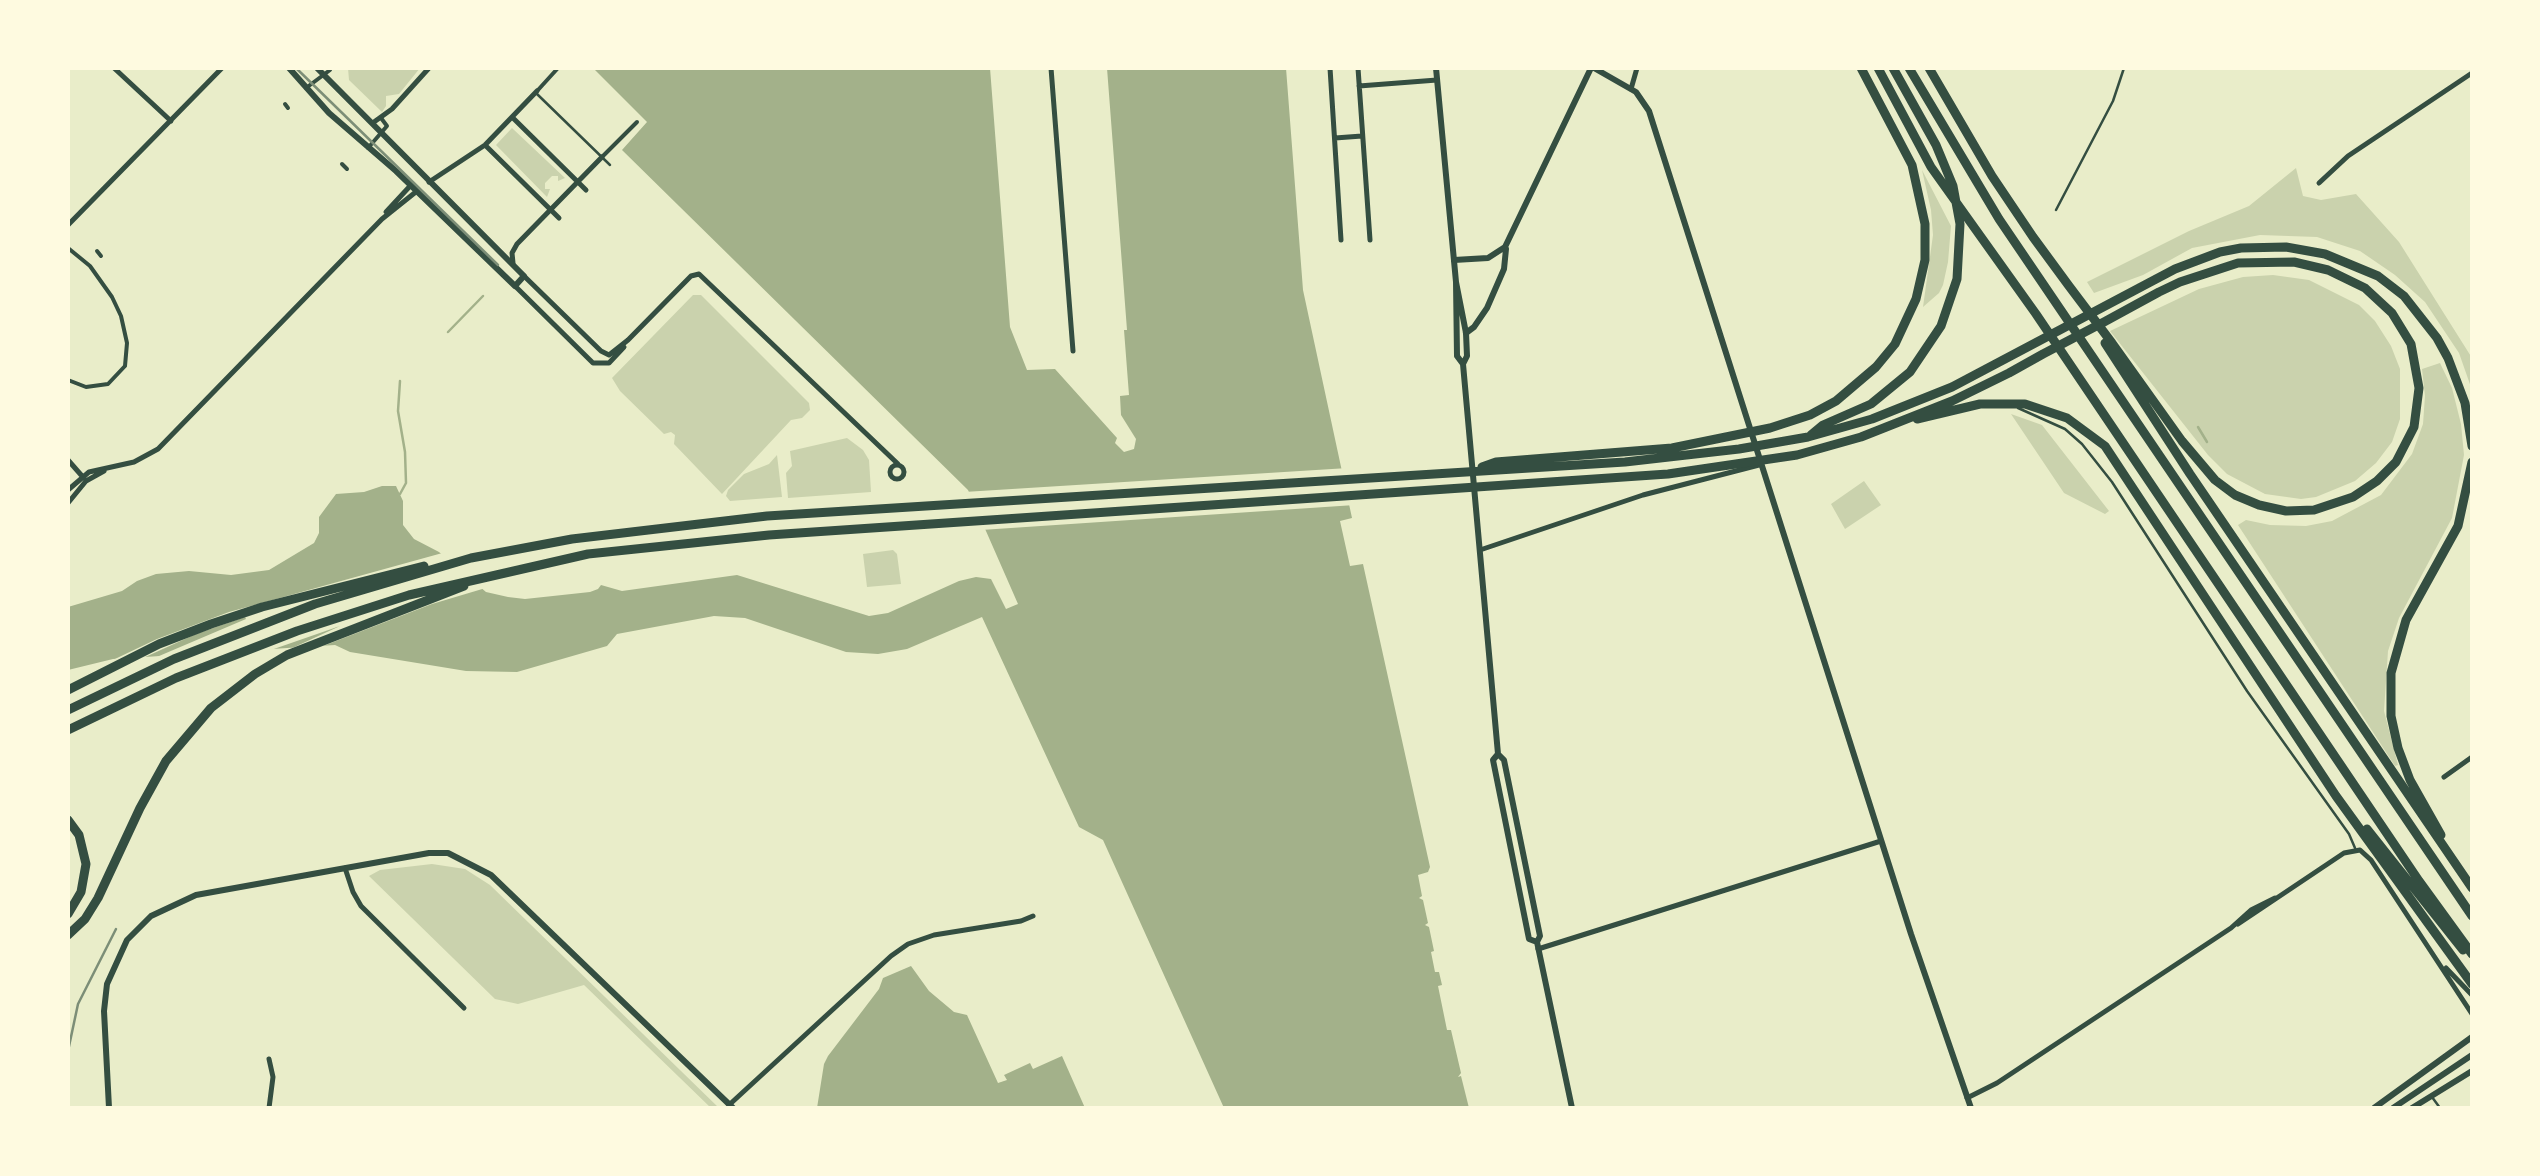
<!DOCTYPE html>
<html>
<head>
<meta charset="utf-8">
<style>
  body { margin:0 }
  #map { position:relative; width:2540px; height:1176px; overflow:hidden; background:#e9edc9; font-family:Literata,serif }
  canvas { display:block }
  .frame { position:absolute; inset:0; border:70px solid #fefae0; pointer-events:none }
</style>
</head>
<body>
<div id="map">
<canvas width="2540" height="1176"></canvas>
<div class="frame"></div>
</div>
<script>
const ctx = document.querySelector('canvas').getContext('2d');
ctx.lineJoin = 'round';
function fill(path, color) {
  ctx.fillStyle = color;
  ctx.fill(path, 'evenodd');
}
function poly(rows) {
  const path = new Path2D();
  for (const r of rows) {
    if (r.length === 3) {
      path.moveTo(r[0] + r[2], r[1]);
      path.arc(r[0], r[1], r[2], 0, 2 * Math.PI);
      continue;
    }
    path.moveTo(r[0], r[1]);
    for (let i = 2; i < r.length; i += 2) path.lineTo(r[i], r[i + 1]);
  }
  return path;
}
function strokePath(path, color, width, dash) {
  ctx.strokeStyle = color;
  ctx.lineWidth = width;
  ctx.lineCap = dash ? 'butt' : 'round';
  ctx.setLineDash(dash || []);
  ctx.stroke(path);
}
fill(poly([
  [348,68,420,68,399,94,386,96,386,106,382,112,349,80],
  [512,128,565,178,558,181,558,176,552,176,545,183,545,189,550,189,547,197,496,145],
  [2296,168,2303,196,2321,200,2356,194,2399,242,2472,358,2472,390,2459,353,2425,302,2395,275,2360,251,2317,237,2260,235,2192,248,2143,275,2094,293,2087,282,2189,231,2249,206],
  [1922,170,1951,226,1948,262,1943,285,1939,293,1923,307,1933,235,1931,210],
  [2273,275,2309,280,2359,305,2375,321,2391,346,2400,369,2400,419,2392,442,2376,463,2355,481,2316,497,2301,499,2265,494,2227,474,2208,455,2110,331,2199,289,2243,277],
  [693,295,701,295,809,403,810,410,802,418,791,420,722,494,674,444,675,435,671,432,664,434,620,391,612,378],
  [2440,363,2452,388,2461,424,2464,455,2452,518,2399,618,2388,651,2384,711,2398,765,2395,766,2238,525,2246,520,2270,525,2306,526,2332,521,2381,495,2412,454,2423,424,2425,396,2422,369],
  [2011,414,2042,425,2109,511,2105,514,2064,493],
  [847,438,863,450,869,460,871,492,788,498,786,473,792,466,790,451],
  [777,455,782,497,730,501,726,496,728,490,744,474,769,464],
  [1864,481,1881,505,1845,529,1831,504],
  [893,550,897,554,901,584,867,587,863,554],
  [432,864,465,869,490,885,719,1108,711,1108,584,985,518,1004,495,999,369,876,380,870]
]), '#cad2ad');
fill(poly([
  [593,68,990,68,1010,327,1027,370,1055,369,1117,438,1115,443,1124,452,1134,449,1136,439,1121,415,1120,396,1129,395,1124,330,1127,330,1107,68,1286,68,1303,290,1352,518,1340,521,1350,566,1363,564,1430,867,1428,872,1418,875,1422,896,1419,898,1423,900,1428,923,1425,925,1429,927,1434,951,1431,952,1435,972,1439,972,1442,985,1438,986,1447,1030,1451,1030,1461,1073,1458,1077,1461,1076,1469,1108,1224,1108,1103,840,1079,827,982,617,907,649,878,654,846,652,745,618,714,616,617,634,607,646,517,672,466,671,350,652,335,645,113,659,68,670,68,607,122,591,137,581,156,574,189,571,231,575,269,570,314,543,319,533,319,517,336,494,364,492,382,486,396,486,403,501,403,525,414,539,439,552,486,592,508,597,525,599,590,592,598,589,601,585,622,591,737,575,869,616,888,613,959,581,976,577,991,579,1006,609,1018,604,968,490,622,150,647,122],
  [911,966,929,991,954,1012,967,1015,998,1083,1007,1080,1004,1075,1030,1063,1033,1069,1062,1056,1085,1108,817,1108,824,1064,828,1056,879,989,883,978]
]), '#a3b18a');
fill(poly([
  [1348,468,1355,505,981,530,964,492],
  [446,552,489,587,432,604,305,653,275,656,340,626,248,658,145,662,246,619,245,617,196,634,132,663,96,668,157,639,229,612]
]), '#e9edc9');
strokePath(poly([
  [448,332,483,296],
  [2198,427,2207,442],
  [400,494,406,483,405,452,398,411,400,381]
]), '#a3b18a', 2.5);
strokePath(poly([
  [537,94,610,165],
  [2056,210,2113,101,2124,68],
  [2018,408,2065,429,2082,444,2112,482,2247,691,2349,834,2355,848],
  [2432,1097,2440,1108]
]), '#344e41', 2.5);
strokePath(poly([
  [306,88,330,70],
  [538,90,558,68],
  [285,104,288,108],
  [368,148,387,126,381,118],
  [602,157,637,122],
  [342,164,347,169],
  [68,248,90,266,112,297,121,316,127,343,125,366,108,384,86,387,68,380],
  [97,251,101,256]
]), '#344e41', 4);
strokePath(poly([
  [114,68,171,121],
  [1051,68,1073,351],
  [1330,68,1341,240],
  [1358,68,1370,240],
  [1359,86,1437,80],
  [1631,89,1637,68],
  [512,117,586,190],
  [374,122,392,109,429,68],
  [1335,138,1362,136],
  [485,145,559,218],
  [429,182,485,145,537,91],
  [2319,183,2348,156,2472,73],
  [386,212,411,185],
  [68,225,222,68],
  [513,263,512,253,517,244,602,157],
  [524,276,601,351,609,355,628,340,691,276,699,274,898,464],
  [515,286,593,363,609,363,624,347],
  [68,460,82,476],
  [897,472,7],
  [68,490,89,472,134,462,158,449,382,219,417,191],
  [68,503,86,481,104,471],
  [1480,550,1643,495,1759,465],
  [2444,777,2472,757],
  [345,868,353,892,361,906,464,1008],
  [2238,924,2344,853,2360,850,2371,860,2472,1014],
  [1538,949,1881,841],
  [2446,968,2472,995],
  [269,1059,273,1077,269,1108],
  [1967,1098,1997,1083,2231,928,2251,910,2275,898],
  [729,1105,891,956,908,944,934,935,1021,921,1033,916]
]), '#344e41', 5);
strokePath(poly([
  [289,68,329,113,396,171,515,286,524,276,317,68],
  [1594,68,1636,92,1649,111,1911,934,1971,1108],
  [1454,260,1488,258,1505,247,1591,68],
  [1466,333,1474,327,1487,308,1504,269,1506,249],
  [109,1108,104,1011,107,984,127,940,151,916,196,895,429,853,448,853,491,875,733,1108],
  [2374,1108,2472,1037],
  [2393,1108,2472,1055],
  [2412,1108,2472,1071]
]), '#344e41', 6);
strokePath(poly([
  [1436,68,1456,282,1466,333,1467,356,1463,364],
  [1456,282,1457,356,1463,364,1498,754,1493,760,1529,939,1537,942],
  [1498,754,1504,760,1540,936,1537,942,1572,1108]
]), '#344e41', 6);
strokePath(poly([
  [1878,68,1931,167,2036,314,2419,881,2472,954],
  [1909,68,1999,219,2472,916],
  [2105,343,2190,474,2472,888],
  [1917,419,1980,404,2025,404,2067,418,2105,446,2336,796,2472,984],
  [1811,435,1823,425,1871,404,1910,372,1941,326,1957,279,1960,224,1953,186,1936,145,1893,68],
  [1482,467,1496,462,1672,448,1770,428,1810,415,1836,401,1876,367,1895,344,1916,299,1925,260,1925,224,1912,165,1861,68],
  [68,690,159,644,211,624,262,607,424,566],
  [68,710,174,659,315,604,471,558,572,539,767,516,1625,462,1739,449,1808,437,1872,419,1952,387,2175,269,2220,252,2241,248,2286,247,2325,254,2378,276,2404,296,2437,338,2448,358,2465,403,2472,446],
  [68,730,176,678,297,631,409,595,588,554,769,535,1668,474,1797,455,1861,437,1952,401,2009,373,2043,354,2104,322,2159,292,2180,282,2238,263,2294,262,2328,270,2365,288,2392,313,2411,344,2419,388,2414,427,2396,462,2377,481,2353,497,2314,510,2286,511,2259,505,2235,495,2215,480,2182,441,2112,343,2069,286,2033,237,1992,176,1929,68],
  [68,820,79,835,86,864,81,892,68,914],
  [2367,829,2463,950],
  [2441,835,2410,780,2398,748,2391,716,2391,673,2406,620,2458,526,2472,462],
  [68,935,85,919,98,898,140,808,166,761,211,708,255,674,287,655,464,586]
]), '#344e41', 9);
strokePath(poly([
  [296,68,498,265]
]), '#7c8e77', 2.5);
strokePath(poly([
  [68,1051,78,1004,116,929]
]), '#7c8e77', 2.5);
</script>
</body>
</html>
